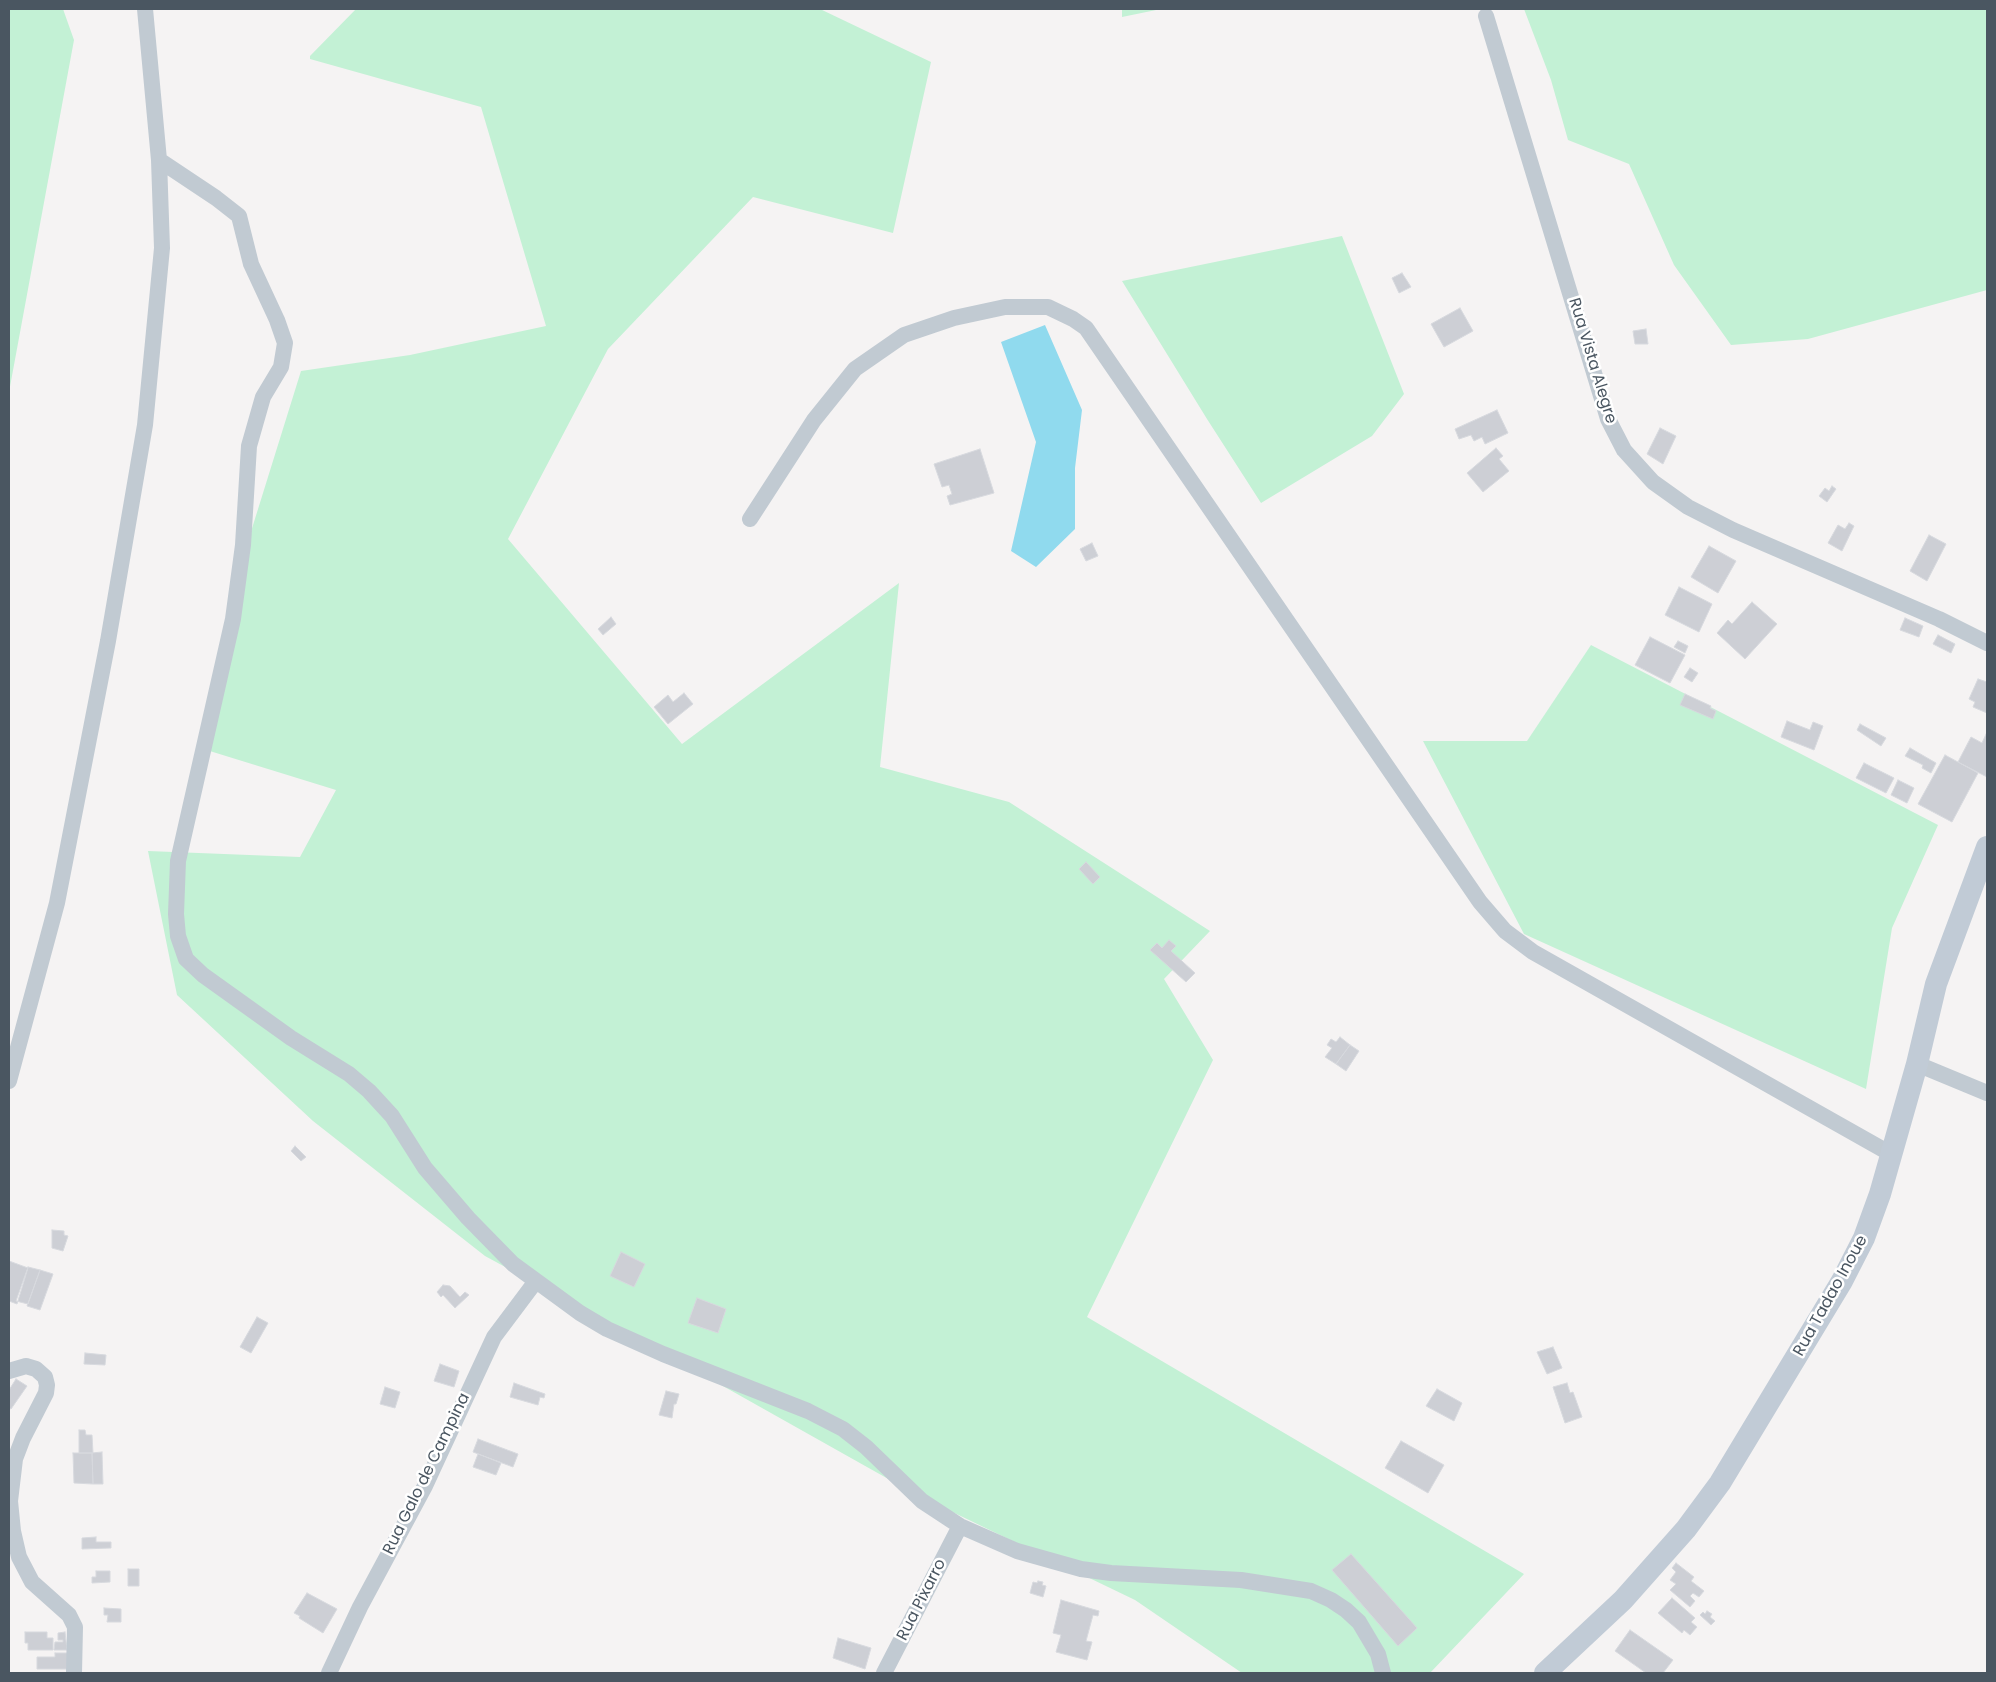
<!DOCTYPE html>
<html>
<head>
<meta charset="utf-8">
<style>
  body { margin:0 }
  #map { position:relative; width:1996px; height:1682px; overflow:hidden; background:#f5f3f3; font-family:Poppins,sans-serif }
  canvas { display:block }
  .frame { position:absolute; inset:0; border:10px solid #4a5661; pointer-events:none }
</style>
</head>
<body>
<div id="map">
<canvas width="1996" height="1682"></canvas>
<div class="frame"></div>
</div>
<script>
const ctx = document.querySelector('canvas').getContext('2d');
ctx.lineJoin = 'round';
function fill(path, color) {
  ctx.fillStyle = color;
  ctx.fill(path, 'evenodd');
}
function poly(rows) {
  const path = new Path2D();
  for (const r of rows) {
    path.moveTo(r[0], r[1]);
    for (let i = 2; i < r.length; i += 2) path.lineTo(r[i], r[i + 1]);
  }
  return path;
}
function strokePath(path, color, width, dash) {
  ctx.strokeStyle = color;
  ctx.lineWidth = width;
  ctx.lineCap = dash ? 'butt' : 'round';
  ctx.setLineDash(dash || []);
  ctx.stroke(path);
}
function label(font, color, halo, rows, align = 'center') {
  ctx.font = font + ' Poppins,sans-serif';
  ctx.lineWidth = 5;
  ctx.setLineDash([]);
  ctx.textBaseline = 'middle';
  ctx.strokeStyle = halo;
  ctx.fillStyle = color;
  for (const [text, x, y, turn = 0] of rows) {
    ctx.save();
    ctx.translate(x, y);
    ctx.rotate((+turn || 0) * Math.PI / 180);
    ctx.textAlign = isNaN(turn) ? turn : align;
    if (halo) ctx.strokeText(text, 0, 0);
    ctx.fillText(text, 0, 0);
    ctx.restore();
  }
}
fill(poly([
  [9,9,63,9,74,40,9,392],
  [356,9,820,9,931,62,893,233,753,197,608,349,508,539,682,744,899,583,880,767,1009,802,1210,931,1164,979,1213,1060,1087,1317,1524,1574,1430,1673,1242,1673,1135,1600,915,1494,698,1372,485,1256,313,1121,177,995,148,851,300,857,336,790,200,748,249,538,301,371,410,355,546,326,481,107,310,59,310,56],
  [1122,9,1161,9,1122,17],
  [1524,9,1987,9,1987,290,1808,339,1731,345,1674,265,1629,164,1568,140,1551,80],
  [1342,236,1404,394,1372,436,1261,503,1207,419,1122,281],
  [1591,645,1938,825,1892,928,1866,1089,1524,934,1423,741,1527,741]
]), '#c3f1d5');
fill(poly([
  [1045,325,1082,410,1075,468,1075,529,1036,567,1011,551,1036,442,1001,342]
]), '#90daee');
const building = poly([
  [1402,273,1411,287,1399,293,1392,278,1402,273],
  [1460,308,1473,331,1444,347,1431,324,1460,308],
  [1646,329,1648,344,1635,344,1633,331,1646,329],
  [1497,410,1508,433,1485,444,1482,437,1474,441,1471,435,1459,439,1455,429,1497,410],
  [1660,428,1676,436,1663,464,1647,454,1660,428],
  [1496,448,1503,456,1499,459,1509,471,1483,492,1467,473,1496,448],
  [980,449,994,493,950,505,947,496,952,494,949,485,942,487,934,464,980,449],
  [1832,486,1836,489,1827,502,1819,496,1825,488,1829,491,1832,486],
  [1849,523,1854,526,1842,551,1828,543,1838,525,1845,529,1849,523],
  [1929,535,1946,544,1927,581,1910,571,1929,535],
  [1092,543,1098,556,1086,561,1080,549,1092,543],
  [1709,546,1736,561,1718,593,1691,577,1709,546],
  [1679,587,1712,604,1699,632,1665,615,1679,587],
  [1752,602,1777,624,1745,659,1717,633,1728,620,1732,624,1752,602],
  [611,617,616,624,603,635,598,629,611,617],
  [1905,618,1923,626,1919,637,1900,630,1905,618],
  [1938,635,1955,644,1951,653,1933,644,1938,635],
  [1650,637,1685,655,1670,683,1635,665,1650,637],
  [1678,641,1688,646,1685,653,1674,647,1678,641],
  [1690,668,1698,673,1692,682,1684,677,1690,668],
  [1978,679,1987,682,1987,713,1973,707,1975,702,1969,699,1978,679],
  [684,693,693,704,668,724,654,707,668,695,673,702,684,693],
  [1685,694,1711,706,1710,708,1716,711,1713,719,1680,705,1685,694],
  [1787,721,1810,730,1813,722,1823,726,1814,750,1781,737,1787,721],
  [1860,724,1886,738,1881,746,1857,730,1860,724],
  [1987,732,1987,777,1958,762,1971,737,1982,743,1987,732],
  [1910,748,1936,763,1931,773,1922,768,1923,765,1905,756,1910,748],
  [1945,755,1978,773,1952,822,1918,804,1945,755],
  [1864,763,1894,778,1886,793,1856,778,1864,763],
  [1898,780,1914,788,1907,803,1891,795,1898,780],
  [1086,862,1100,877,1093,884,1079,869,1086,862],
  [1169,940,1176,946,1171,951,1195,973,1186,982,1150,950,1157,943,1162,948,1169,940],
  [1340,1037,1350,1045,1336,1064,1325,1057,1332,1048,1327,1045,1331,1039,1336,1042,1340,1037],
  [1350,1045,1359,1051,1346,1071,1336,1064,1350,1045],
  [295,1146,306,1157,301,1161,291,1151,295,1146],
  [52,1230,64,1231,64,1235,68,1236,63,1251,52,1248,52,1230],
  [621,1252,645,1264,634,1287,610,1276,621,1252],
  [9,1261,28,1268,17,1304,9,1301,9,1261],
  [28,1267,40,1270,28,1304,16,1301,28,1267],
  [40,1270,53,1274,40,1310,27,1306,40,1270],
  [443,1285,450,1286,460,1297,465,1292,469,1295,455,1308,443,1295,441,1297,437,1292,443,1285],
  [697,1298,726,1309,718,1333,688,1323,697,1298],
  [257,1317,268,1323,251,1353,240,1347,257,1317],
  [1553,1347,1562,1368,1547,1374,1537,1352,1553,1347],
  [85,1353,106,1355,105,1365,84,1364,85,1353],
  [440,1364,459,1371,454,1387,434,1381,440,1364],
  [16,1379,27,1386,11,1409,9,1408,9,1390,16,1379],
  [514,1383,545,1394,544,1398,540,1397,538,1405,510,1397,514,1383],
  [1567,1383,1570,1393,1573,1392,1582,1417,1565,1423,1553,1387,1567,1383],
  [385,1387,400,1392,395,1408,380,1404,385,1387],
  [1437,1389,1462,1403,1454,1421,1426,1406,1437,1389],
  [666,1391,679,1394,676,1404,674,1404,672,1418,659,1415,666,1391],
  [79,1430,85,1430,86,1435,92,1435,93,1453,79,1453,79,1430],
  [478,1439,518,1454,513,1467,473,1452,478,1439],
  [1401,1441,1444,1465,1428,1493,1385,1468,1401,1441],
  [102,1452,103,1484,93,1484,92,1453,102,1452],
  [73,1453,92,1453,93,1484,74,1483,73,1453],
  [478,1454,501,1463,496,1475,473,1467,478,1454],
  [96,1537,96,1542,111,1542,111,1548,82,1549,82,1538,96,1537],
  [1351,1554,1417,1628,1398,1646,1332,1570,1351,1554],
  [1676,1563,1694,1577,1691,1581,1704,1591,1699,1597,1693,1593,1690,1596,1695,1601,1690,1607,1670,1590,1676,1584,1670,1580,1676,1572,1672,1568,1676,1563],
  [128,1569,139,1569,139,1586,128,1586,128,1569],
  [96,1571,110,1571,110,1582,92,1583,92,1577,96,1577,96,1571],
  [1038,1581,1043,1582,1042,1585,1046,1586,1043,1597,1030,1593,1033,1582,1037,1583,1038,1581],
  [307,1593,337,1609,323,1633,299,1618,300,1616,294,1613,307,1593],
  [1672,1598,1695,1618,1691,1622,1697,1627,1690,1635,1684,1630,1682,1633,1658,1613,1672,1598],
  [1061,1600,1099,1611,1098,1616,1093,1615,1086,1641,1092,1642,1087,1660,1056,1652,1061,1635,1053,1633,1061,1600],
  [104,1608,121,1609,121,1622,107,1622,108,1615,104,1615,104,1608],
  [1707,1611,1712,1614,1710,1617,1715,1621,1711,1625,1700,1615,1703,1612,1705,1614,1707,1611],
  [1630,1630,1673,1660,1663,1673,1646,1673,1615,1651,1630,1630],
  [25,1632,47,1632,47,1638,53,1638,53,1650,28,1650,28,1643,25,1643,25,1632],
  [65,1632,67,1650,54,1650,55,1642,63,1642,63,1640,58,1640,58,1633,65,1632],
  [838,1638,871,1648,865,1669,833,1658,838,1638],
  [55,1653,68,1653,70,1669,37,1669,37,1657,55,1657,55,1653]
]);
fill(building, '#cdcfd5');
strokePath(building, '#d7d9de', 1);
strokePath(poly([
  [1486,16,1608,419,1624,450,1653,482,1688,507,1733,530,1939,619,1987,643],
  [159,160,216,198,239,216,251,264,277,320,285,343,281,367,263,397,249,446,243,545,233,619,178,861,176,914,178,936,186,959,203,975,291,1038,349,1074,369,1091,392,1116,425,1168,468,1218,513,1264,580,1313,607,1329,663,1354,808,1411,843,1429,866,1447,922,1501,960,1526,1017,1551,1081,1569,1111,1573,1241,1580,1311,1591,1331,1600,1346,1610,1359,1622,1378,1654,1383,1673],
  [750,519,814,420,855,369,904,335,954,318,1005,307,1048,307,1073,319,1086,328,1480,902,1505,931,1533,952,1891,1154],
  [1917,1064,1987,1093],
  [9,1081,57,903,108,641,145,425,162,248,159,160,145,9],
  [9,1371,26,1366,36,1369,45,1377,47,1385,46,1393,23,1438,15,1459,10,1501,13,1531,19,1557,32,1582,69,1615,75,1627,74,1673],
  [329,1673,360,1607,425,1486,494,1337,536,1281],
  [884,1673,960,1526]
]), '#c1cad2', 16);
strokePath(poly([
  [1545,1673,1623,1600,1686,1529,1720,1483,1842,1281,1864,1238,1880,1194,1917,1064,1936,984,1987,847]
]), '#c1cbd6', 22);
label('16px', '#4a5661', '#fff', [
  ["Rua Vista Alegre",1592,361,73],
  ["Rua Tadao Inoue",1831,1296,-61],
  ["Rua Galo de Campina",427,1474,-64],
  ["Rua Pixarro",922,1600,-63]
]);
</script>
</body>
</html>
